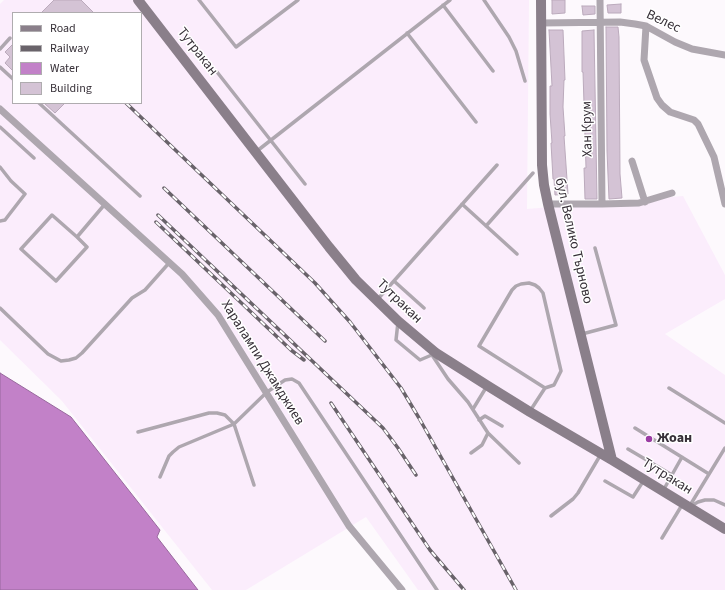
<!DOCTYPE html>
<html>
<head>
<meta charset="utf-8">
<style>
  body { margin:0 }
  #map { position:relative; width:725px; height:590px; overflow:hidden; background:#fdf9fd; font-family:"Source Sans 3",sans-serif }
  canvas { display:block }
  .legend { position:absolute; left:12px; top:12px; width:130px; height:92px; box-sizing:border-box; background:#fff; border:1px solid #afacaf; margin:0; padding:5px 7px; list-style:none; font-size:12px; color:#373038 }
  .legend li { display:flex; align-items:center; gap:8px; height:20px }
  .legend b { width:20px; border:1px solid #afacaf }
</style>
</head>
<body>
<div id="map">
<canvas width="725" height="590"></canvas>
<ul class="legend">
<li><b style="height:5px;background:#8a7f8a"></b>Road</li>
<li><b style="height:5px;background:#69636a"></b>Railway</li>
<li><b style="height:11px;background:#c281c8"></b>Water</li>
<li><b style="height:11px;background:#d4c3d5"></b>Building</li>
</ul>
</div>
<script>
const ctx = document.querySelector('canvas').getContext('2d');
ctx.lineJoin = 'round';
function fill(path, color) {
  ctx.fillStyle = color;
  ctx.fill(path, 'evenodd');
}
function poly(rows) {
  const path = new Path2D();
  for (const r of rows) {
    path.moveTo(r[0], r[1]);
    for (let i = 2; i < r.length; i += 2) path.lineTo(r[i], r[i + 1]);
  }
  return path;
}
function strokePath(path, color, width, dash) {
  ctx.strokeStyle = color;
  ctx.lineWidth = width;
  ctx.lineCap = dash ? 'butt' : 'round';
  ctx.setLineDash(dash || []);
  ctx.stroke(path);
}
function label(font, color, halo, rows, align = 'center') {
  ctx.font = font + ' "Source Sans 3",sans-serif';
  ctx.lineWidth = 3;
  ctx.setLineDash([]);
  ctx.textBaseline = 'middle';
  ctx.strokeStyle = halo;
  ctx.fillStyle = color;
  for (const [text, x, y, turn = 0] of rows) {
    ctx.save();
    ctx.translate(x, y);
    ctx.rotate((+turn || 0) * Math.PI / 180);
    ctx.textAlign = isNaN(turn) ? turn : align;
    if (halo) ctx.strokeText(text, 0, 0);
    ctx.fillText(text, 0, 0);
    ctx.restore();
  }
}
fill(poly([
  [4,0,529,0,527,209,683,196,725,275,725,299,665,334,725,375,725,590,418,590,366,517,246,590,212,590,62,401,0,340,0,4],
  [13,13,141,13,141,103,13,103]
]), '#fbedfc');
const water = poly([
  [0,373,71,417,160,530,157,537,198,590,0,590,0,373]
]);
fill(water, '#c281c8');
strokePath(water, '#98699d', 1);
const building = poly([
  [54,0,81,0,94,13,41,13,54,0],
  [552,0,565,0,565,13,552,14,552,0],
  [621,4,621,13,608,13,607,5,621,4],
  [582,6,595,6,595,14,583,15,582,6],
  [606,27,618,27,619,37,620,174,622,198,609,199,607,151,606,27],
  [549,30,563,30,565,80,564,80,563,107,565,136,564,136,568,194,555,195,554,179,553,179,551,143,552,143,550,114,550,86,552,86,549,30],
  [594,30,597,199,585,199,584,168,586,168,583,72,582,72,582,31,594,30],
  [13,44,13,71,5,63,10,57,5,52,13,44],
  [44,103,65,103,55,113,44,103]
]);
fill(building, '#d4c3d5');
strokePath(building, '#bbaabc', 1);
strokePath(poly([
  [199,0,236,47,298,0],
  [484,0,509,37,516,51,525,81],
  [443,5,493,71],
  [407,33,476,122],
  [0,49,10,38],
  [0,67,13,79],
  [217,72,305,184],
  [39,103,140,196],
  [0,127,34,158],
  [257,151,450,0],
  [0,167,11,181,25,194,8,216,5,220,0,221],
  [462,204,517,254],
  [486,226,533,173],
  [77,237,52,215,21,249,56,281,87,247,77,237,105,204],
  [394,281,424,308],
  [377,300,497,165],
  [0,308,48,354,61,361,69,360,76,358,82,353,132,298,145,290,169,263],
  [398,322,396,340,420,360,434,354],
  [582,334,616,325,595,248],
  [432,355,448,379,468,402,488,433,519,463],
  [669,388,725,423],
  [473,409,487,386],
  [530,411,545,388,479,346,512,290,516,286,521,284,529,283,535,285,539,288,543,293,561,371,554,385,545,388],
  [479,420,485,416,502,426],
  [635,428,709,474],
  [138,432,209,413,217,413,225,415,234,424,179,447,173,452,169,456,160,477],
  [628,449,672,475],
  [471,453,482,445,488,433],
  [605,481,633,497,644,480],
  [254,485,234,424,267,392,285,380,292,379,299,383,437,590],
  [664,489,682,457],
  [691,506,698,502,705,500,714,500,725,505],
  [689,507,725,448],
  [551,516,573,499,578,493,601,454],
  [662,538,682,505]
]), '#aea7af', 3.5);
strokePath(poly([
  [541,23,620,22,635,24,646,26,675,42,692,49,725,55],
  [646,26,644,60,657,98,662,105,670,112,694,120,698,124,714,157,725,204],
  [0,109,182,274,218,315,334,502,349,526,402,590],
  [632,161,645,202],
  [548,204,602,204,600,0],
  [602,204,639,203,672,193]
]), '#aea7af', 7);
strokePath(poly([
  [138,0,329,247,356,280,398,321,436,353,488,386,530,412,612,460,725,529],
  [541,0,542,165,544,185,548,204,612,460]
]), '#8a7f8a', 10);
const rail = poly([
  [126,103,315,283,350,322,401,388,419,418,516,590],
  [164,188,325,341],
  [158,215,383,428,398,448,416,475],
  [156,222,291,350,304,360],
  [331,403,430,550,464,590]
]);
strokePath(rail, '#69636a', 3.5);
strokePath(rail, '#fff', 2, [6]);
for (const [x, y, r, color] of [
  [649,439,4,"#9b3ca4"]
]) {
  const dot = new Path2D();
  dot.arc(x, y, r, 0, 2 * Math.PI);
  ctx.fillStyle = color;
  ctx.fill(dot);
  strokePath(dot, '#fff', 1.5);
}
label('14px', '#373038', '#fff', [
  ["Велес",663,22,25],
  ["Тутракан",197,52,52],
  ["Хан Крум",588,129,-91],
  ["бул. Велико Търново",573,241,77],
  ["Тутракан",399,302,44],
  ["Харалампи Джамджиев",262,363,58],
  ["Тутракан",667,477,32]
]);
label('bold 14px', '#373038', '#fff', [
  ["Жоан",657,439]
], 'left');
</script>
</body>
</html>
